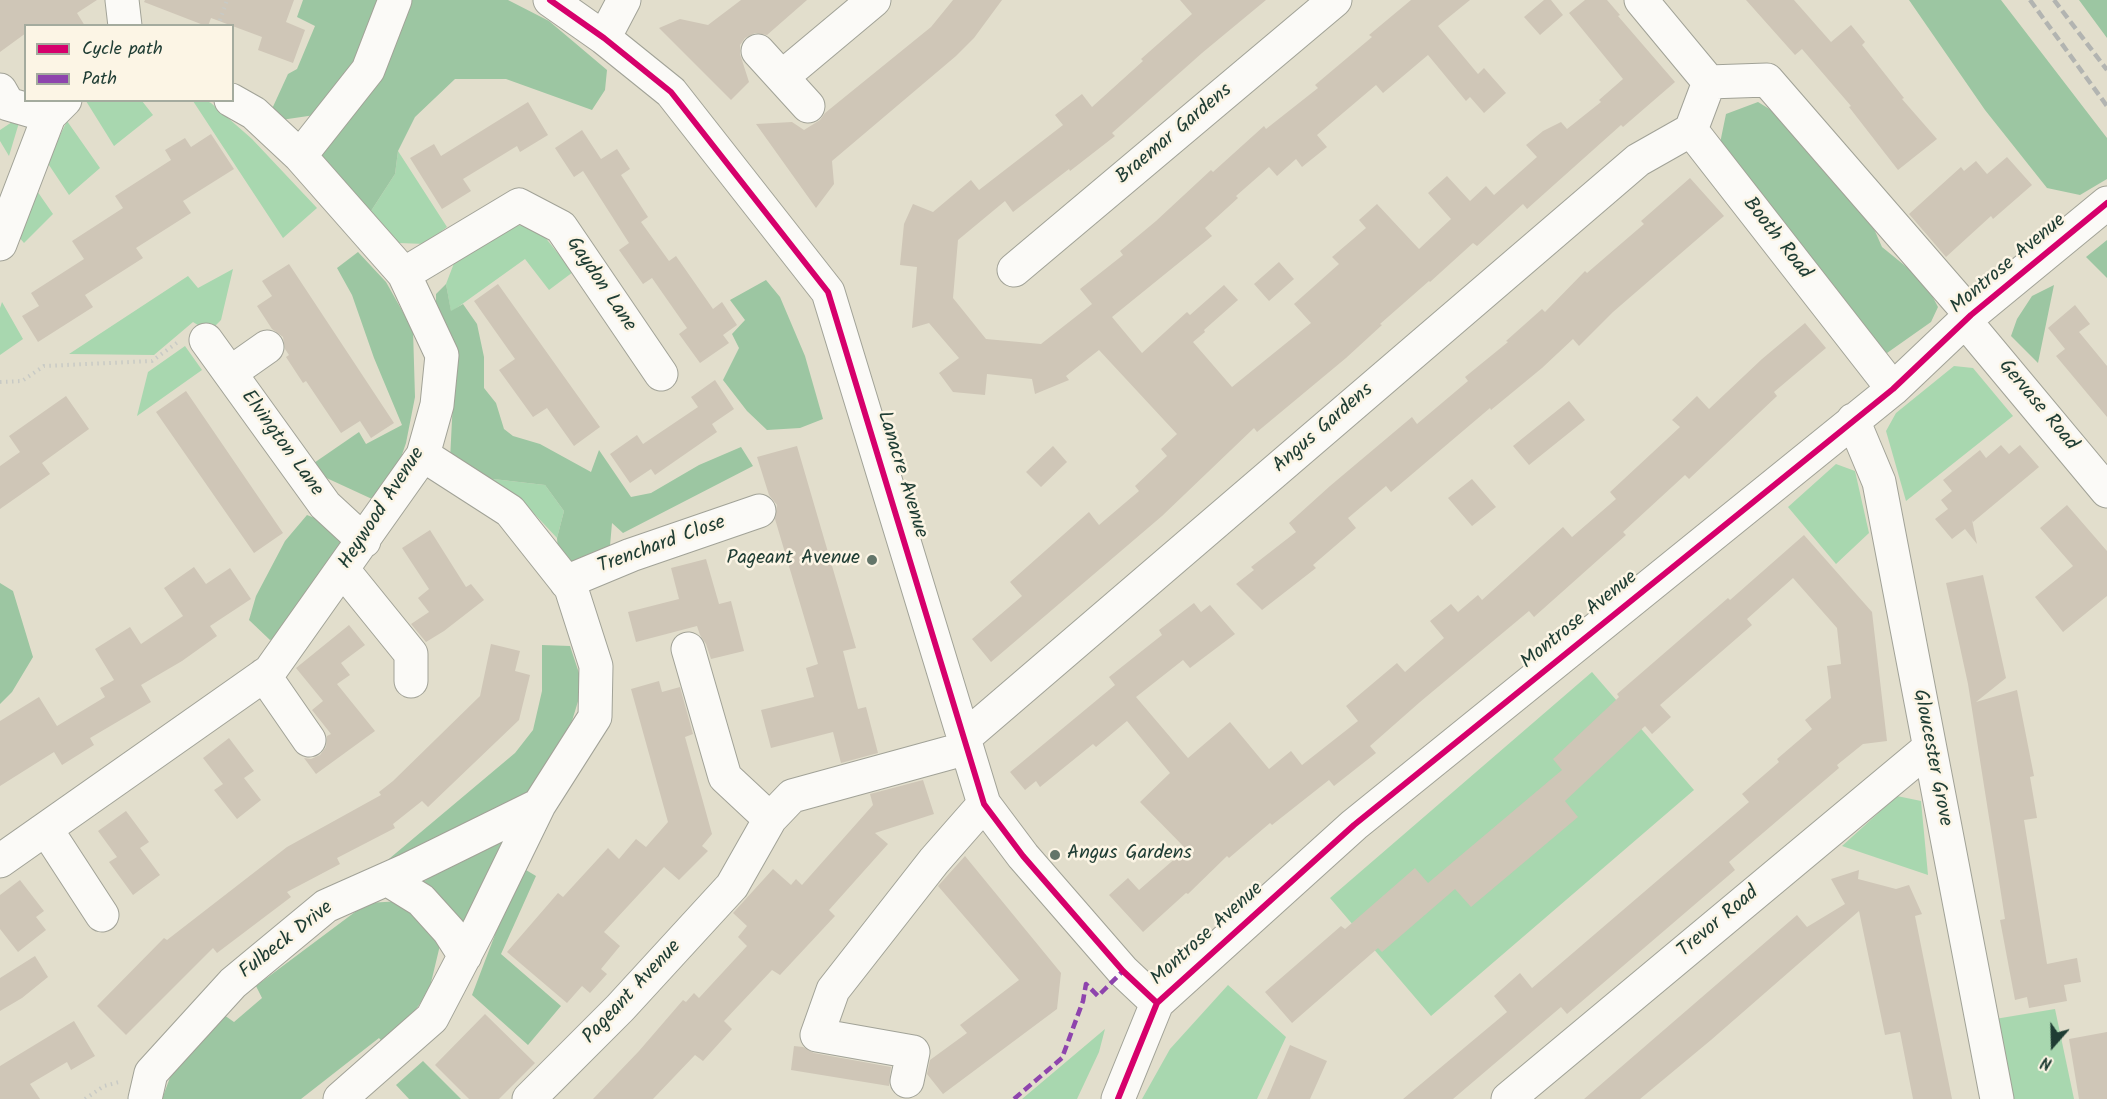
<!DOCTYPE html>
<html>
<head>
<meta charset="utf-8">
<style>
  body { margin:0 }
  #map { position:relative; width:2107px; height:1099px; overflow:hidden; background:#e2decc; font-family:Kalam,sans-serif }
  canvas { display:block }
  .legend { position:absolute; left:24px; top:24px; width:210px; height:78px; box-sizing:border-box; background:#fcf5e5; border:2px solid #a4ab9e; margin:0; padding:8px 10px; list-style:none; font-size:18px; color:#1f3d34 }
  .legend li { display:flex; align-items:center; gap:12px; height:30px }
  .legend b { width:30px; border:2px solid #a4ab9e }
  .north { position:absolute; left:2023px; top:1015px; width:60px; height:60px; -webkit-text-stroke:4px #fcf5e5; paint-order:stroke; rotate:200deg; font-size:16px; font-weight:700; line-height:24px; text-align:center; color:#1f3d34 }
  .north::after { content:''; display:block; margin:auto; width:21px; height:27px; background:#1f3d34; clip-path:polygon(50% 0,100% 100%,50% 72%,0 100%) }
</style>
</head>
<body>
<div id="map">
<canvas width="2107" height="1099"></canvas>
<ul class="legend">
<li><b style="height:8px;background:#d6006c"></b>Cycle path</li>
<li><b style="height:8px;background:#8e44ad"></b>Path</li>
</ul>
<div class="north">N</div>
</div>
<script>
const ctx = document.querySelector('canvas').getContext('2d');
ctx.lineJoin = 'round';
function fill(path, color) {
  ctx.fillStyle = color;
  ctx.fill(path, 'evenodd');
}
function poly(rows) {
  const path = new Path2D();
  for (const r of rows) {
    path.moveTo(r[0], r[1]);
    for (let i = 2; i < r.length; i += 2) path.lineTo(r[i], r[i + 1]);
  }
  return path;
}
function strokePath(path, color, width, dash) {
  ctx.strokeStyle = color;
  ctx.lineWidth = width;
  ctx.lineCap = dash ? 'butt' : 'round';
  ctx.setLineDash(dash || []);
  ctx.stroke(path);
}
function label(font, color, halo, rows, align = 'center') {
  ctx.font = font + ' Kalam,sans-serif';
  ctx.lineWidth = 5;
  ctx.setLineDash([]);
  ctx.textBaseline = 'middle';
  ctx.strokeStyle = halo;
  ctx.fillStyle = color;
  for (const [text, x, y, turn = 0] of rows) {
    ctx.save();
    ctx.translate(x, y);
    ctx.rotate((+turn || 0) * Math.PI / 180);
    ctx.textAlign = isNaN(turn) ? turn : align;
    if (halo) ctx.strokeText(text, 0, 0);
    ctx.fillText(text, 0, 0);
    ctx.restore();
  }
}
fill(poly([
  [86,101,142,101,153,115,114,146],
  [193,101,207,101,211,103,252,139,317,208,283,238],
  [21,116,9,156,0,141,0,130],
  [67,121,100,168,69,195,47,162],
  [398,151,447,227,425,244,399,243,371,211,395,174],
  [35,188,53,214,24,243,18,236],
  [508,225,536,226,573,272,549,290,525,259,451,312,446,284,456,258],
  [233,269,221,320,209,332,193,322,154,355,69,354,188,276,198,288],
  [2,302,23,339,0,355,0,308],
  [185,346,202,370,137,416,148,372],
  [1954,366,1973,368,2013,416,1906,501,1886,431,1896,413],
  [1836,464,1855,471,1869,533,1836,564,1788,507],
  [476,477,545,485,564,511,557,538,526,505],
  [1592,672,1694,790,1431,1016,1330,898],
  [1897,796,1921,801,1928,875,1842,846],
  [1228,985,1286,1037,1257,1099,1142,1099,1170,1049],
  [2055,1009,2074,1099,2012,1099,1995,1019],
  [1105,1029,1099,1052,1077,1099,1022,1099]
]), '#a8d7af');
fill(poly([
  [303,0,381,0,363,61,315,115,281,120,271,111,288,74,297,69,315,26,297,17],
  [410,0,508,0,549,21,607,70,605,90,592,110,506,79,455,79,415,117,398,151,395,174,371,211,316,153],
  [1909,0,2001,0,2107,138,2107,179,2080,195,2047,188,1985,110],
  [2079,0,2107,0,2107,38],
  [1758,102,1784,118,1867,213,1882,247,1925,282,1938,307,1931,322,1887,353,1860,327,1719,148,1726,114],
  [2107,240,2107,278,2086,257],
  [358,252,386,282,413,330,415,397,406,443,395,475,372,499,320,475,311,465,359,432,366,444,402,425,374,358,352,295,337,268],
  [766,280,780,297,805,356,823,419,800,428,767,430,747,411,723,380,739,348,732,334,745,320,730,300],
  [446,284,451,311,463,304,477,324,484,357,484,388,496,403,504,429,513,436,540,444,591,472,599,450,631,497,651,493,699,465,741,447,753,466,623,533,612,523,610,546,584,564,559,562,557,538,564,511,545,485,476,477,450,460,454,380,436,310,436,294],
  [2054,285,2038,363,2011,336,2017,319,2032,296],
  [307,515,325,522,341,536,339,554,288,632,270,640,249,620,256,596,285,541],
  [0,583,13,591,33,657,12,692,0,704],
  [542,645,570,646,583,685,572,721,530,794,377,869,515,753,533,730,542,691],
  [517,824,463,932,418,885],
  [526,870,536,876,501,954,561,1006,528,1045,472,995,509,898],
  [402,901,441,941,429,991,399,1033,385,1045,379,1038,301,1099,162,1099,172,1072,224,1015,234,1022,262,998,256,986,367,903],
  [423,1061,461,1099,409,1099,396,1085]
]), '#9cc6a2');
fill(poly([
  [0,0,97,0,77,13,85,26,26,26,26,33,0,52],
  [145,0,294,0,286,22,305,30,293,63,258,50,262,37,211,18,208,26,206,26,144,2],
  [741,0,807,0,767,35,755,33,745,38,740,45,740,54,749,82,731,100,659,28,680,19,708,25],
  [953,0,1002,0,974,38,956,56,832,161,834,184,816,208,756,124,792,122,804,130,820,120,825,113,931,27],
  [1180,0,1266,0,1202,53,1112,133,1115,136,1070,171,1069,169,1013,212,1005,201,958,240,953,298,986,339,1041,344,1092,304,1080,289,1123,255,1120,251,1156,221,1211,170,1213,172,1264,126,1266,129,1318,88,1315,85,1372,37,1369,35,1411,0,1470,0,1438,26,1478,74,1484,68,1506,93,1484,113,1470,97,1466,101,1428,55,1383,93,1376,85,1317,135,1327,147,1302,167,1296,159,1277,176,1269,167,1236,196,1238,198,1205,228,1212,236,1112,317,1142,353,1187,312,1190,315,1224,285,1238,300,1204,330,1205,332,1193,342,1232,387,1311,323,1294,304,1339,264,1332,257,1366,228,1359,220,1377,204,1419,249,1451,219,1428,193,1447,176,1470,201,1486,186,1494,195,1537,157,1526,145,1543,131,1561,122,1567,129,1601,102,1599,100,1623,79,1569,13,1585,0,1607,0,1620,15,1618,16,1675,82,1623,127,1621,125,1527,209,1523,204,1477,246,1473,243,1430,282,1429,281,1380,324,1382,325,1346,358,1257,432,1254,428,1162,516,991,662,972,639,1022,596,1010,582,1089,512,1099,525,1139,491,1135,486,1167,456,1161,449,1177,434,1099,350,1066,376,1069,380,1035,394,1032,379,987,374,985,395,953,392,939,373,959,358,929,323,912,328,917,267,900,265,904,224,913,204,933,212,971,180,979,190,1063,125,1055,115,1082,94,1092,107,1143,61,1141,59,1192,14],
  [1544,0,1551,0,1563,15,1540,35,1524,17],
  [1746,0,1794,0,1831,42,1851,25,1865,42,1862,45,1904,98,1902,99,1937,139,1898,170,1849,107,1851,106,1802,49,1795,55],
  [528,102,548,135,520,152,517,146,463,179,471,191,442,209,410,158,434,144,441,156],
  [582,130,601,159,617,149,630,169,621,175,648,217,641,222,669,261,676,256,713,309,722,302,737,325,723,335,729,343,700,363,679,334,687,328,652,278,643,284,619,250,629,243,583,171,574,177,555,148],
  [211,134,234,169,183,201,191,213,136,248,143,258,85,295,93,307,38,342,22,316,39,306,31,293,84,259,72,241,123,208,115,196,171,160,165,150,185,138,191,147],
  [2007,157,2032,185,1993,219,1991,216,1946,257,1909,214,1961,167,1964,171,1976,161,1987,174],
  [1690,178,1724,216,1613,312,1579,346,1573,339,1542,368,1491,410,1490,408,1391,492,1386,486,1348,518,1356,528,1313,565,1316,568,1262,610,1236,584,1254,570,1251,567,1296,532,1289,523,1330,486,1412,417,1417,424,1468,381,1465,377,1508,342,1506,341,1542,309,1545,312,1585,271,1587,273,1644,224,1641,221],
  [1279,262,1294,279,1269,301,1254,284],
  [289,264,394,423,371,438,360,421,341,433,306,381,303,383,286,357,289,355,285,349,283,337,272,329,257,306,272,296,262,281],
  [498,284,600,427,574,446,547,408,533,417,499,370,515,359,474,301],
  [2075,305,2090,324,2079,332,2107,366,2107,417,2056,356,2065,349,2048,328],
  [1805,323,1826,348,1774,392,1777,396,1689,479,1685,475,1623,532,1626,535,1534,617,1529,611,1420,702,1370,746,1376,753,1334,786,1329,780,1272,825,1270,823,1229,858,1227,856,1188,894,1186,893,1143,932,1109,895,1128,878,1139,890,1186,849,1140,802,1170,773,1127,721,1096,747,1093,744,1040,787,1036,781,1025,790,1010,772,1115,685,1109,677,1162,635,1159,630,1194,603,1201,612,1210,605,1235,634,1190,668,1183,660,1136,697,1188,758,1230,722,1269,769,1291,751,1302,765,1358,721,1346,706,1397,663,1405,672,1444,638,1430,621,1451,604,1458,612,1478,595,1482,600,1563,527,1572,537,1616,499,1610,492,1680,427,1672,420,1697,396,1709,409,1762,359],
  [715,380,734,409,712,424,717,432,655,475,651,469,630,483,610,454,637,435,643,444,698,407,691,397],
  [186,391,283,533,254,553,156,412],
  [66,396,89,429,42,463,50,474,0,509,0,466,20,452,9,436],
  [1569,401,1585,420,1529,465,1513,446],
  [2001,445,2009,454,2020,445,2039,467,1973,522,1972,520,1977,544,1965,529,1952,539,1935,519,1948,509,1941,500,1952,491,1943,480,1980,450,1986,458],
  [797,446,856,648,843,651,858,709,866,707,878,753,841,763,833,732,771,748,761,710,814,697,806,668,818,664,775,519,777,505,769,495,757,457],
  [1053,446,1067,462,1041,487,1026,472],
  [1472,479,1496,507,1472,526,1448,498],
  [2067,505,2107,551,2107,596,2063,632,2035,597,2073,566,2040,528],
  [430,530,466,587,471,584,484,600,444,631,426,642,411,624,429,612,418,598,429,589,402,548],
  [1804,535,1872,612,1887,741,1863,744,1837,765,1839,768,1729,862,1735,870,1567,1014,1561,1007,1453,1099,1403,1099,1507,1012,1494,996,1520,973,1532,988,1749,802,1742,794,1779,762,1777,759,1812,729,1805,720,1831,698,1827,666,1841,664,1837,628,1793,578,1747,619,1752,625,1660,705,1671,717,1652,734,1645,726,1565,801,1578,817,1471,907,1455,889,1382,952,1378,948,1292,1023,1265,992,1341,926,1345,929,1415,868,1428,883,1562,770,1553,759,1619,697,1617,694,1728,598,1730,600],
  [706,559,719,604,731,601,744,651,711,659,706,644,700,635,697,626,636,642,628,612,679,599,671,568],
  [194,567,206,584,230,568,251,599,210,626,217,636,182,661,141,685,151,702,90,738,94,745,62,765,54,752,0,786,0,721,39,697,57,726,105,697,100,688,114,680,95,649,130,627,141,644,183,616,164,588],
  [1983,575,2006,678,1976,702,2017,690,2034,776,2030,777,2037,818,2024,820,2047,964,2077,958,2081,982,2064,985,2067,1001,2029,1008,2027,997,2015,1000,2000,920,2005,919,1968,684,1946,583],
  [349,625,365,645,341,663,350,675,337,684,375,731,316,774,304,758,311,759,320,755,326,747,327,736,331,734,312,710,323,701,296,668],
  [491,644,520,651,515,671,530,675,519,720,428,807,422,801,393,824,395,828,337,858,340,864,287,892,291,897,217,953,213,948,126,1035,97,1006,164,938,167,940,287,847,381,795,379,792,393,781,480,696],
  [659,681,662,692,680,687,693,734,685,737,712,834,702,846,708,851,679,880,664,867,604,932,620,946,601,969,607,974,590,993,582,986,567,1003,507,952,558,893,563,897,608,848,619,859,636,839,646,847,668,822,631,689],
  [229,738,254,771,244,778,261,800,237,819,214,790,223,784,203,758],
  [923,780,934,814,875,833,888,844,829,910,835,916,780,975,772,970,724,1021,732,1029,703,1061,695,1055,653,1099,593,1099,639,1051,683,1000,686,1002,694,993,699,998,747,946,738,937,747,926,733,913,773,869,791,885,796,879,802,885,873,805,870,794],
  [126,811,149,842,140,848,160,875,133,895,109,862,117,857,98,831],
  [965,856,1061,973,1057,1009,943,1094,927,1074,930,1060,967,1033,960,1025,1019,980,938,886],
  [1859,870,1858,879,1896,889,1909,885,1922,914,1915,916,1952,1099,1913,1099,1900,1032,1885,1035,1859,911,1711,1040,1640,1099,1584,1099,1797,915,1807,927,1845,904,1831,879],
  [20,880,44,911,36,917,46,930,18,952,0,929,0,895],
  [35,956,48,977,22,998,0,1011,0,978],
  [485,1014,535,1063,499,1099,469,1099,435,1065],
  [74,1021,95,1056,71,1070,67,1062,30,1084,40,1099,0,1099,0,1066],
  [2107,1032,2107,1099,2079,1099,2069,1039],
  [1290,1045,1327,1061,1310,1099,1267,1099],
  [794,1046,803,1047,814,1053,891,1067,889,1086,791,1070]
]), '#cfc6b7');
const minor = poly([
  [122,0,125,26],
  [550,0,604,38,671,92,828,292,984,804,1023,856,1123,971,1157,1003],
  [1641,0,1709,82],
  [604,38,624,0],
  [758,51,808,106],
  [782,77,874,0],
  [1709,82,1691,130,1893,389],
  [1709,82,1767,80,1971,315],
  [0,90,8,104,49,116],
  [231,100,254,113,300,156],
  [0,244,49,116,65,100],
  [1014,270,1335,0],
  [404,274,519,205,561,227,661,374],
  [1966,322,2107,491],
  [206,340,325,505,364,541],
  [230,373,267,347],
  [1853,420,1879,482,1997,1099],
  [343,570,411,654,411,681],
  [566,582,631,555,759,511],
  [688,649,725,777,770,819],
  [264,675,309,740],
  [964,738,1638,160,1691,130],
  [46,829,102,915],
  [0,861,270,671,423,455,437,405,442,355,404,274,300,156,368,70,395,0],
  [387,879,421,900,449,931,465,956],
  [907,1081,913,1052,817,1035,833,990,934,861,984,804],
  [145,1099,151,1073,233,983,326,906,407,870,539,805],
  [340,1099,432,1018,479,928,539,805,595,717,596,666,571,588,510,511,423,455],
  [529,1099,620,1008,732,886,770,819,792,796,967,748],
  [1118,1099,1157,1003,1354,825,1893,389,1971,315,2107,203],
  [1508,1099,1929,748]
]);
strokePath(minor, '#a1a297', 35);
strokePath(poly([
  [218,26,227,0],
  [0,382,22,381,44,366,152,361,178,342],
  [85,1099,104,1086,119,1082]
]), '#c8cac5', 4, [1.5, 4.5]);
strokePath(minor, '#fbfaf7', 33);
strokePath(poly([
  [2030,0,2107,106],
  [2054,0,2107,70]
]), '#b2b4b1', 4.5, [9, 4.5]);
strokePath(poly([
  [1014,1099,1062,1058,1083,1001,1086,984,1098,996,1123,971]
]), '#8e44ad', 4.5, [9, 4.5]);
strokePath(poly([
  [550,0,604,38,671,92,828,292,984,804,1023,856,1123,971,1157,1003],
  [1118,1099,1157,1003,1354,825,1893,389,1971,315,2107,203]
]), '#d6006c', 6);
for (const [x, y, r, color] of [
  [872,560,6,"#637569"],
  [1055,855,6,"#637569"]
]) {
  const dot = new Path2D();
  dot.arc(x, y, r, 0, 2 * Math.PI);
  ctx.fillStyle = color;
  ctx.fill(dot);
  strokePath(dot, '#fcf5e5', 2);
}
label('20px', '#1f3d34', '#fcf5e5', [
  ["Braemar Gardens",1175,135,-40],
  ["Booth Road",1776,239,52],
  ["Montrose Avenue",2009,265,-40],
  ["Gaydon Lane",600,285,56],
  ["Gervase Road",2037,406,50],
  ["Angus Gardens",1324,429,-41],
  ["Elvington Lane",281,444,54],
  ["Lanacre Avenue",901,475,73],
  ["Heywood Avenue",383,509,-57],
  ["Trenchard Close",662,546,-20],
  ["Montrose Avenue",1580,621,-39],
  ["Gloucester Grove",1931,758,79],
  ["Trevor Road",1719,923,-40],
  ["Montrose Avenue",1208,935,-42],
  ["Fulbeck Drive",287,941,-38],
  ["Pageant Avenue",633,993,-47]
]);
label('20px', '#1f3d34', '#fcf5e5', [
  ["Pageant Avenue",860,560],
  ["Angus Gardens",1067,855,"left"]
], 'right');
</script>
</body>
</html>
